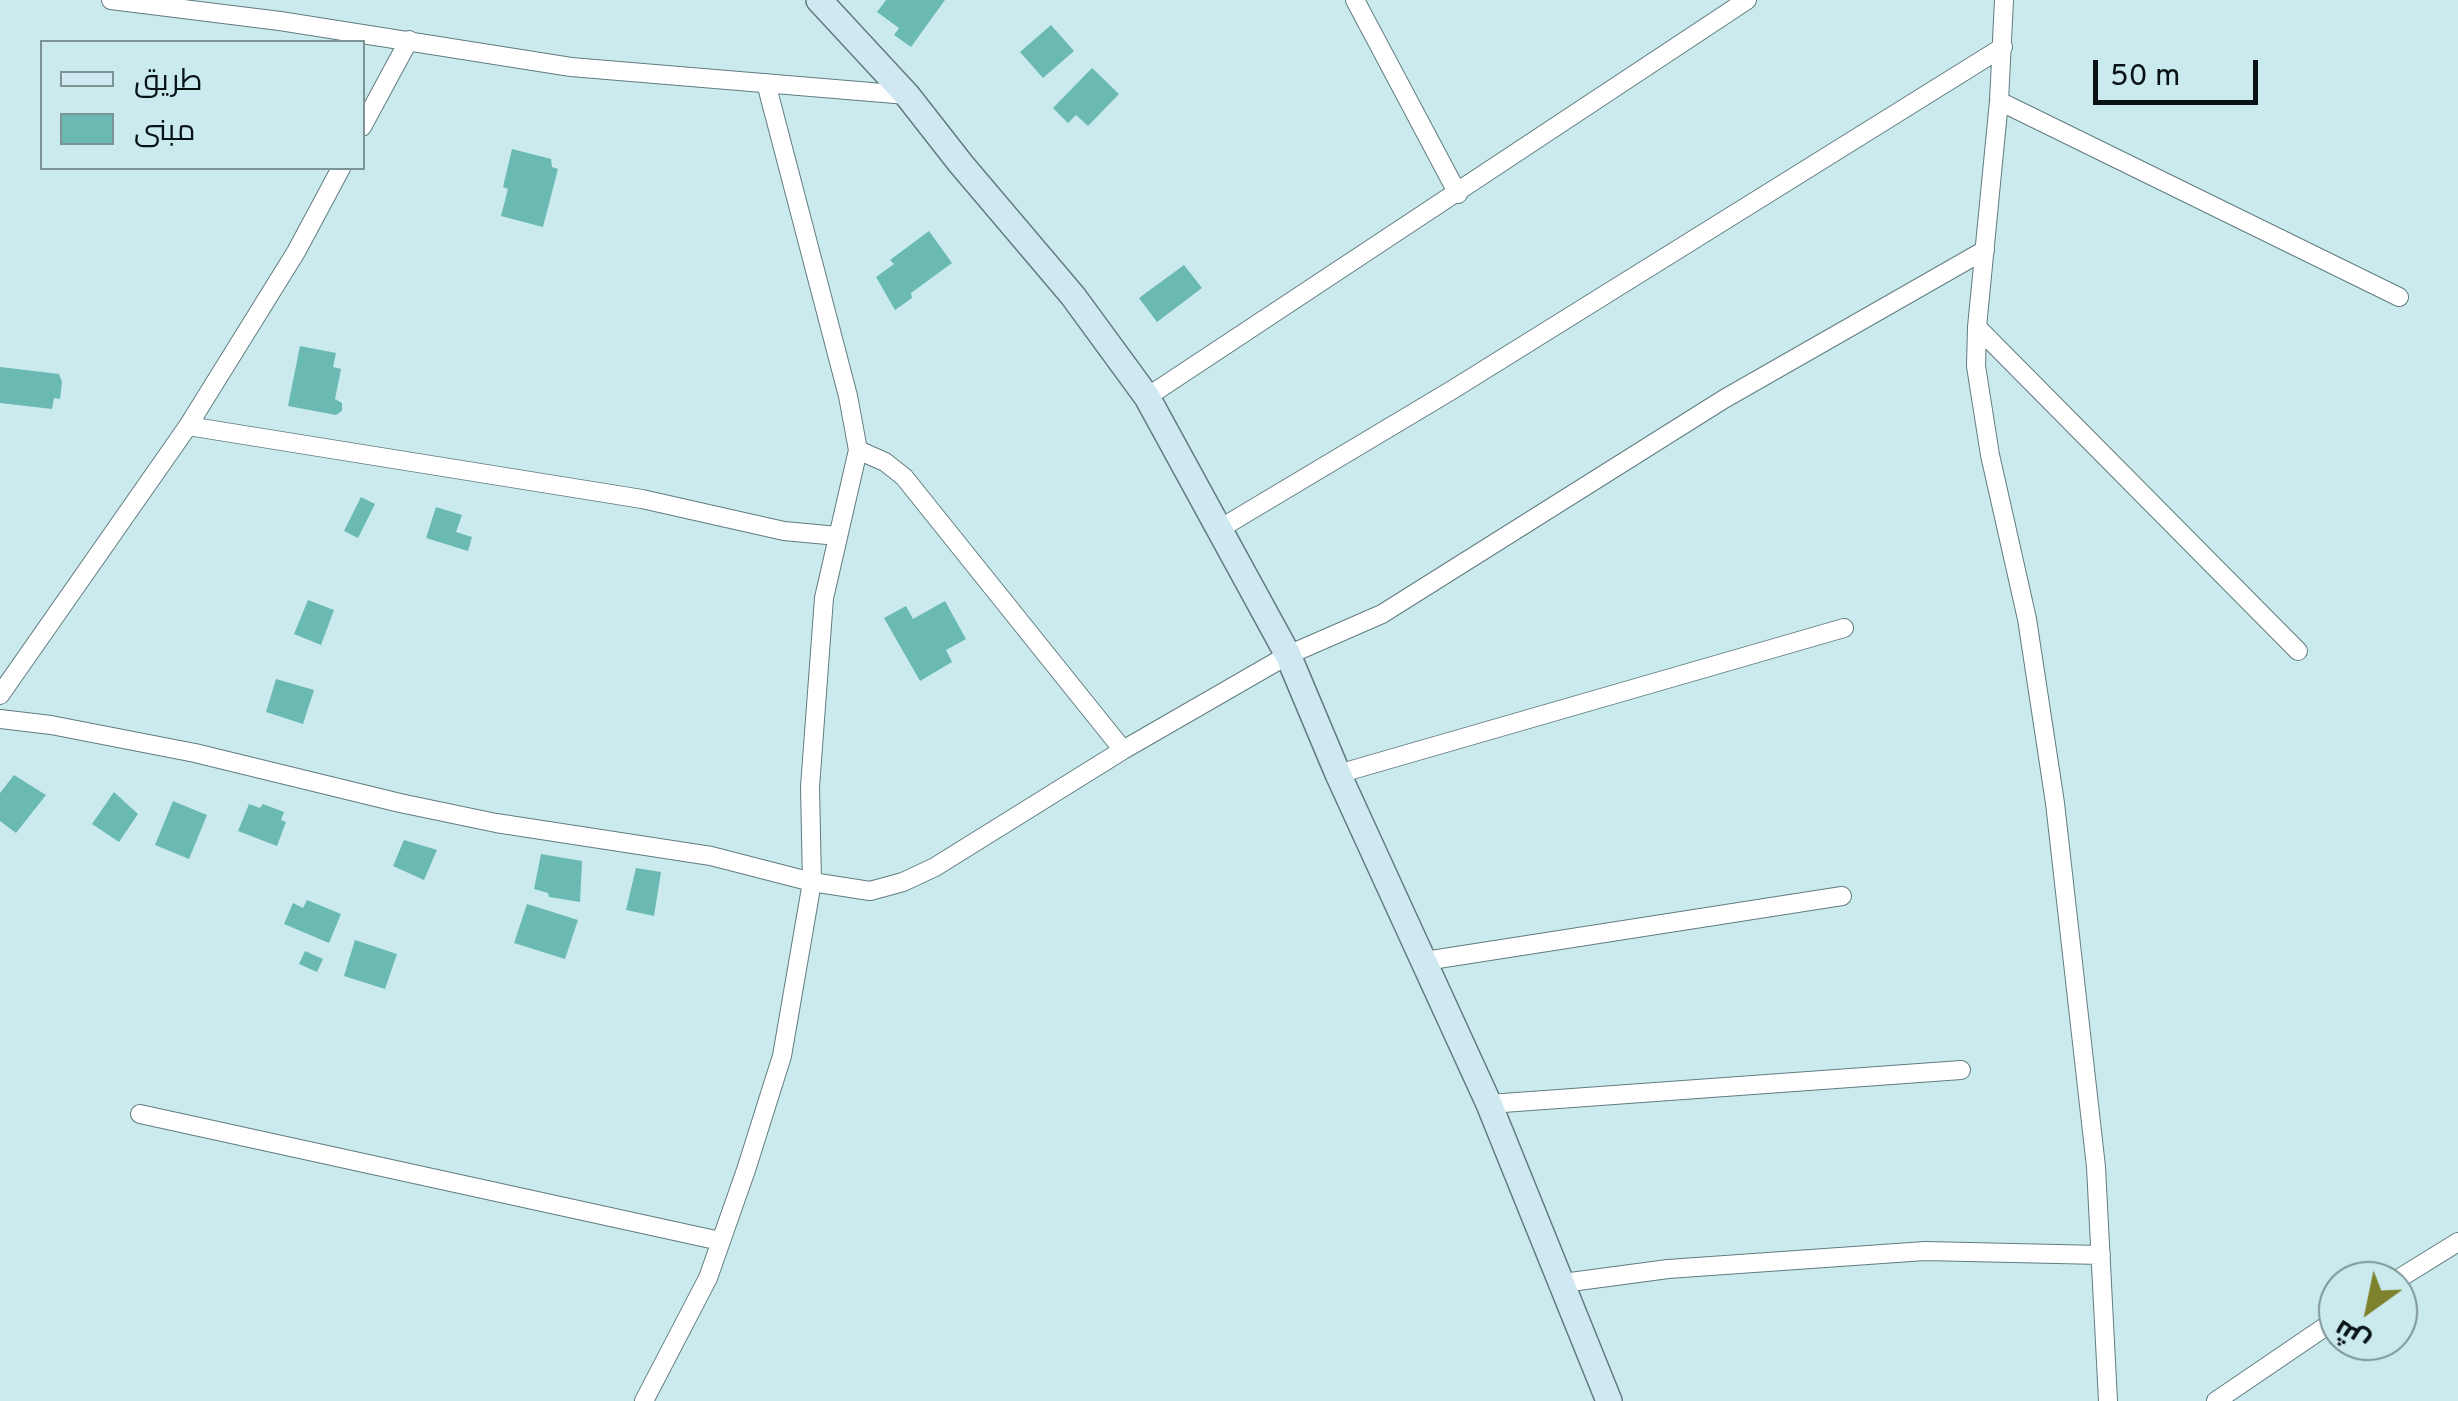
<!DOCTYPE html>
<html>
<head>
<meta charset="utf-8">
<style>
  body { margin:0 }
  #map { position:relative; width:2458px; height:1401px; overflow:hidden; background:#cbeaee; font-family:Overpass,Cairo,sans-serif }
  canvas { display:block }
  .legend { position:absolute; left:40px; top:40px; width:325px; height:130px; box-sizing:border-box; background:#cbeaee; border:2px solid #7d9497; margin:0; padding:12px 18px; list-style:none; font-size:30px; color:#081315 }
  .legend li { display:flex; align-items:center; gap:20px; height:50px }
  .legend b { width:50px; border:2px solid #7d9497 }
  .north { position:absolute; left:2318px; top:1261px; width:100px; height:100px; box-sizing:border-box; background:#cbeaee; border:2px solid #7d9497; border-radius:50%; rotate:213deg; font-size:28px; font-weight:700; line-height:40px; text-align:center; color:#081315 }
  .north::after { content:''; display:block; margin:auto; width:35px; height:45px; background:#7e822d; clip-path:polygon(50% 0,100% 100%,50% 72%,0 100%) }
  .scale { position:absolute; left:2093px; top:60px; width:165px; height:45px; box-sizing:border-box; border:5px solid #081315; border-top:0; padding-left:12px; font-size:30px; line-height:35px; white-space:nowrap; color:#081315; -webkit-text-stroke:8px #cbeaee; paint-order:stroke }
</style>
</head>
<body>
<div id="map">
<canvas width="2458" height="1401"></canvas>
<ul class="legend">
<li><b style="height:12px;background:#cfe8f1"></b>طريق</li>
<li><b style="height:28px;background:#6abab3"></b>مبنى</li>
</ul>
<div class="north">ش</div>
<div class="scale">50 m</div>
</div>
<script>
const ctx = document.querySelector('canvas').getContext('2d');
ctx.lineJoin = 'round';
function fill(path, color) {
  ctx.fillStyle = color;
  ctx.fill(path, 'evenodd');
}
function poly(rows) {
  const path = new Path2D();
  for (const r of rows) {
    path.moveTo(r[0], r[1]);
    for (let i = 2; i < r.length; i += 2) path.lineTo(r[i], r[i + 1]);
  }
  return path;
}
function strokePath(path, color, width, dash) {
  ctx.strokeStyle = color;
  ctx.lineWidth = width;
  ctx.lineCap = dash ? 'butt' : 'round';
  ctx.setLineDash(dash || []);
  ctx.stroke(path);
}
fill(poly([
  [886,0,945,0,911,47,894,35,899,28,877,12],
  [1051,25,1074,51,1043,78,1020,52],
  [1092,68,1119,94,1088,126,1076,115,1068,123,1053,108],
  [512,149,551,159,552,167,558,169,543,227,501,216,508,189,503,187],
  [929,231,952,263,911,293,912,298,895,310,876,277,894,264,890,260],
  [1184,265,1202,288,1157,322,1139,298],
  [300,346,336,353,333,367,341,369,335,399,342,403,342,411,336,415,288,406],
  [0,367,59,374,62,382,60,399,54,398,52,409,0,403],
  [361,497,375,504,358,538,344,531],
  [436,507,462,515,456,532,472,537,468,551,426,538],
  [308,600,334,610,321,645,294,634],
  [945,601,966,639,946,650,952,662,920,681,884,618,906,606,913,619],
  [276,679,314,690,303,724,266,712],
  [14,775,46,795,16,833,0,821,0,793],
  [114,792,138,814,119,842,92,824],
  [173,801,207,815,189,859,155,845],
  [249,804,260,808,263,804,284,812,281,820,286,822,277,846,238,831],
  [404,840,437,850,424,880,393,866],
  [541,854,582,861,580,902,549,897,548,893,534,889],
  [636,868,661,872,654,916,626,910],
  [307,900,341,914,329,943,284,924,293,903,303,908],
  [527,904,578,920,565,959,514,943],
  [355,940,397,954,385,989,344,976],
  [305,951,323,959,317,972,299,964]
]), '#6abab3');
const street = poly([
  [111,0,280,21,571,67,907,95],
  [1355,0,1458,194],
  [2004,0,1999,101,1977,327,1976,366,1990,455,2027,619,2055,803,2096,1167,2108,1401],
  [1999,101,2399,297],
  [362,127,409,40],
  [1977,327,2298,651],
  [1147,397,1747,0],
  [188,426,642,499,784,531,838,536],
  [858,450,885,462,904,477,1123,750],
  [1221,528,1452,390,2003,47],
  [0,695,188,426,296,252,341,168],
  [0,719,51,725,195,753,400,803,496,823,711,856,812,882,870,891,903,882,935,867,1123,750,1288,655,1382,614,1724,399,1985,250],
  [1338,774,1844,628],
  [1425,961,1842,896],
  [1489,1104,1961,1070],
  [140,1114,720,1241],
  [2395,1281,2458,1242],
  [1563,1283,1668,1269,1925,1251,2101,1255],
  [644,1401,708,1278,746,1170,782,1056,812,882,810,787,824,598,858,450,848,396,766,83],
  [2216,1401,2338,1318]
]);
const secondary = poly([
  [819,0,907,95,961,164,1073,296,1147,397,1288,655,1338,774,1489,1104,1609,1401]
]);
strokePath(street, '#607c80', 20);
strokePath(secondary, '#607c80', 28);
strokePath(street, '#fff', 18);
strokePath(secondary, '#cfe8f1', 25);
</script>
</body>
</html>
